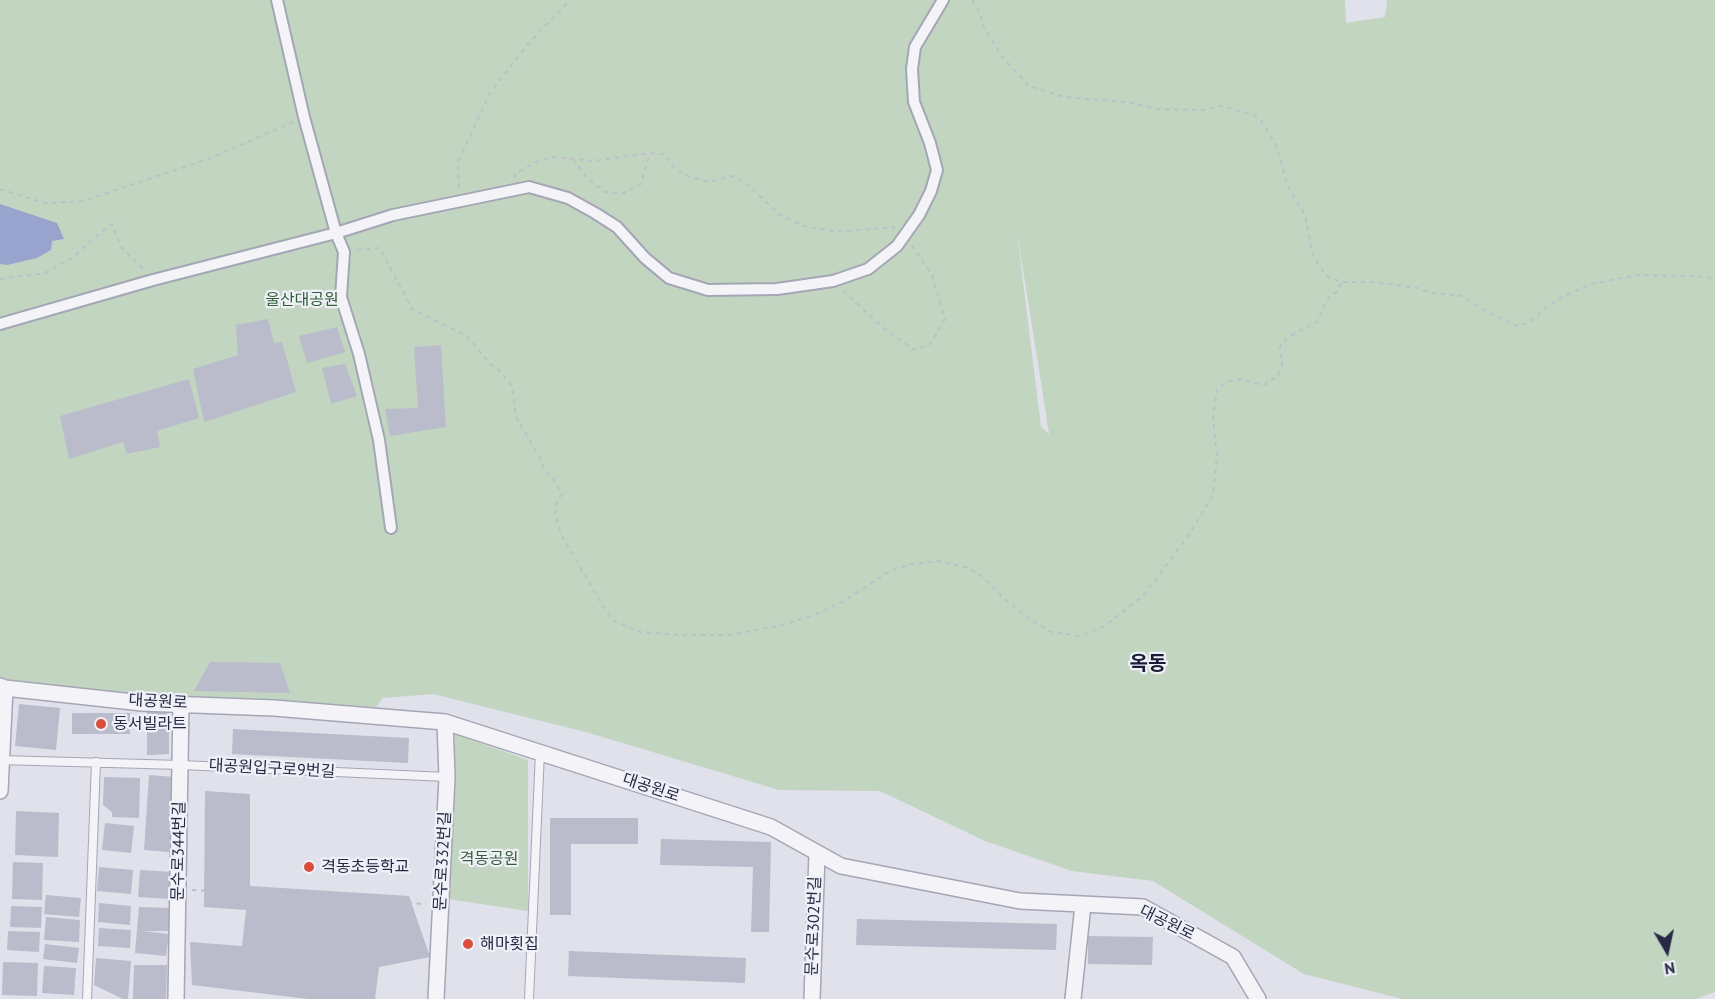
<!DOCTYPE html>
<html>
<head>
<meta charset="utf-8">
<style>
  body { margin:0 }
  #map { position:relative; width:1715px; height:999px; overflow:hidden; background:#e0e1ea; font-family:"PT Sans",sans-serif }
  canvas { display:block }
  .north { position:absolute; left:1637px; top:921px; width:60px; height:60px; -webkit-text-stroke:4px #f0f1f8; paint-order:stroke; rotate:171deg; font-size:16px; font-weight:700; line-height:24px; text-align:center; color:#272a44 }
  .north::after { content:''; display:block; margin:auto; width:21px; height:27px; background:#272a44; clip-path:polygon(50% 0,100% 100%,50% 72%,0 100%) }
</style>
</head>
<body>
<div id="map">
<canvas width="1715" height="999"></canvas>
<div class="north">N</div>
</div>
<script>
const ctx = document.querySelector('canvas').getContext('2d');
ctx.lineJoin = 'round';
function fill(path, color) {
  ctx.fillStyle = color;
  ctx.fill(path, 'evenodd');
}
function poly(rows) {
  const path = new Path2D();
  for (const r of rows) {
    path.moveTo(r[0], r[1]);
    for (let i = 2; i < r.length; i += 2) path.lineTo(r[i], r[i + 1]);
  }
  return path;
}
function strokePath(path, color, width, dash) {
  ctx.strokeStyle = color;
  ctx.lineWidth = width;
  ctx.lineCap = dash ? 'butt' : 'round';
  ctx.setLineDash(dash || []);
  ctx.stroke(path);
}
function label(font, color, halo, rows, align = 'center') {
  ctx.font = font + ' "PT Sans","Noto Sans KR",sans-serif';
  ctx.lineWidth = 4.5;
  ctx.setLineDash([]);
  ctx.textBaseline = 'middle';
  ctx.strokeStyle = halo;
  ctx.fillStyle = color;
  for (const [text, x, y, turn = 0] of rows) {
    ctx.save();
    ctx.translate(x, y);
    ctx.rotate((+turn || 0) * Math.PI / 180);
    ctx.textAlign = isNaN(turn) ? turn : align;
    if (halo) ctx.strokeText(text, 0, 0);
    ctx.fillText(text, 0, 0);
    ctx.restore();
  }
}
fill(poly([
  [0,0,1345,0,1346,23,1385,17,1387,0,1715,0,1715,992,1696,999,1402,999,1304,974,1153,881,1072,871,985,841,880,791,779,790,586,732,433,694,383,698,376,707,138,696,11,682,0,678],
  [1017,232,1049,433,1049,434,1041,427],
  [455,734,528,760,528,911,447,899]
]), '#c1d5c1');
fill(poly([
  [0,204,57,223,64,239,52,241,51,250,37,258,7,265,0,264]
]), '#98a3ce');
fill(poly([
  [268,319,274,343,282,342,296,392,204,422,193,369,238,355,236,325],
  [337,327,345,352,307,363,299,336],
  [441,345,446,427,390,436,385,409,418,408,414,347],
  [345,364,357,396,331,404,322,368],
  [189,379,199,418,157,431,160,447,127,454,123,442,69,459,60,416],
  [210,662,280,663,290,693,194,691],
  [19,704,60,708,56,750,15,746],
  [147,708,169,708,169,754,147,755],
  [72,713,130,713,130,734,72,734],
  [233,729,409,738,408,763,232,754],
  [149,775,174,777,169,852,144,850],
  [104,777,140,778,139,818,112,817,112,812,103,805],
  [205,791,250,794,250,886,409,896,430,957,379,967,375,999,308,999,192,985,190,942,242,946,246,910,204,907],
  [16,811,59,813,58,857,15,855],
  [550,818,638,818,638,844,571,844,571,915,550,915],
  [105,823,134,826,131,853,102,850],
  [661,839,771,842,769,932,751,932,753,867,660,865],
  [13,862,43,863,42,900,12,899],
  [99,867,133,870,131,894,97,891],
  [140,870,172,872,170,899,138,897],
  [46,895,81,898,79,917,44,914],
  [99,903,131,906,130,925,98,922],
  [11,906,42,907,41,928,10,927],
  [139,907,171,908,170,931,142,931,169,934,166,956,135,953],
  [46,917,80,920,79,942,44,940],
  [857,919,1057,924,1056,950,856,945],
  [99,928,131,930,130,948,98,946],
  [8,931,40,932,39,952,7,950],
  [1088,936,1153,937,1152,965,1088,964],
  [45,944,79,948,77,963,43,959],
  [569,951,746,958,745,983,568,976],
  [96,958,131,961,128,999,123,999,94,985],
  [3,962,38,963,37,996,2,995],
  [134,965,167,965,166,999,133,999],
  [44,966,76,968,74,995,42,993]
]), '#babccb');
const service = poly([
  [0,760,181,765,447,777],
  [87,999,96,762],
  [529,999,540,752]
]);
const pedestrian = poly([
  [277,0,304,117,336,233,344,252,341,297,359,354,379,440,391,528],
  [0,324,153,280,336,233,393,215,529,187,568,198,595,213,617,227,645,258,669,278,708,290,777,289,833,281,868,269,897,246,919,215,931,191,937,170,930,143,914,102,912,69,915,47,943,0]
]);
const minor = poly([
  [0,686,5,688,142,703,274,708,445,722,771,827,841,866,1020,901,1143,907,1233,957,1258,999],
  [0,791,5,688],
  [176,999,181,704],
  [436,999,447,777,445,722],
  [812,999,817,853],
  [1073,999,1083,905]
]);
strokePath(service, '#a5a6b5', 10);
strokePath(pedestrian, '#a5a6b5', 14);
strokePath(minor, '#a5a6b5', 18);
strokePath(poly([
  [972,0,979,11,984,27,1003,58,1029,86,1064,97,1126,102,1157,109,1202,110,1221,106,1254,115,1262,122,1276,145,1288,187,1305,215,1312,252,1319,266,1328,277,1342,282,1374,282,1417,288,1433,293,1463,296,1481,309,1517,326,1525,324,1537,317,1541,311,1560,298,1591,284,1638,275,1694,276,1708,277,1715,281],
  [573,159,588,179,605,192,624,193,641,184,650,153],
  [514,178,516,173,536,162,555,157,594,161,650,153,664,154,675,169,688,176,708,182,733,176,748,185,779,214,804,226,837,232,895,227],
  [459,188,458,162,490,93,527,45,570,0],
  [0,189,45,203,83,201,211,158,293,122],
  [357,250,380,248,412,309,467,336,490,364,498,369,512,386,516,417,540,458,545,471,553,478,562,494,556,504,555,515,562,536,603,606,614,621,641,632,681,635,729,635,778,626,812,616,844,601,891,570,912,564,937,561,969,568,983,577,1003,598,1031,620,1051,632,1080,636,1105,626,1145,594,1190,533,1213,495,1217,456,1213,418,1217,389,1228,381,1237,379,1264,385,1278,376,1282,366,1280,347,1283,342,1290,336,1317,322,1328,298,1338,291,1342,282],
  [0,279,45,273,74,257,94,238,112,224,121,247,143,269],
  [843,291,887,331,915,350,930,344,945,319,932,275,911,244],
  [192,890,426,904]
]), '#bfbfc9', 2, [4.5, 4.5]);
strokePath(service, '#f4f4f8', 8);
strokePath(pedestrian, '#f4f4f8', 10);
strokePath(minor, '#f4f4f8', 15);
for (const [x, y, r, color] of [
  [101,724,6,"#da4f3b"],
  [309,867,6,"#da4f3b"],
  [468,944,6,"#da4f3b"]
]) {
  const dot = new Path2D();
  dot.arc(x, y, r, 0, 2 * Math.PI);
  ctx.fillStyle = color;
  ctx.fill(dot);
  strokePath(dot, '#f0f1f8', 2);
}
label('16px', '#336137', '#f0f1f8', [
  ["울산대공원",302,300],
  ["격동공원",489,859]
]);
label('16px', '#272a44', '#f0f1f8', [
  ["대공원로",158,702,3],
  ["대공원입구로9번길",272,769,3],
  ["대공원로",651,788,18],
  ["문수로344번길",179,851,-89],
  ["문수로332번길",443,861,-87],
  ["대공원로",1167,923,26],
  ["문수로302번길",814,926,-88]
]);
label('16px', '#272a44', '#f0f1f8', [
  ["동서빌라트",113,724],
  ["격동초등학교",321,867],
  ["해마횟집",480,944]
], 'left');
label('bold 20px', '#1a1b34', '#f0f1f8', [
  ["옥동",1148,664]
]);
</script>
</body>
</html>
